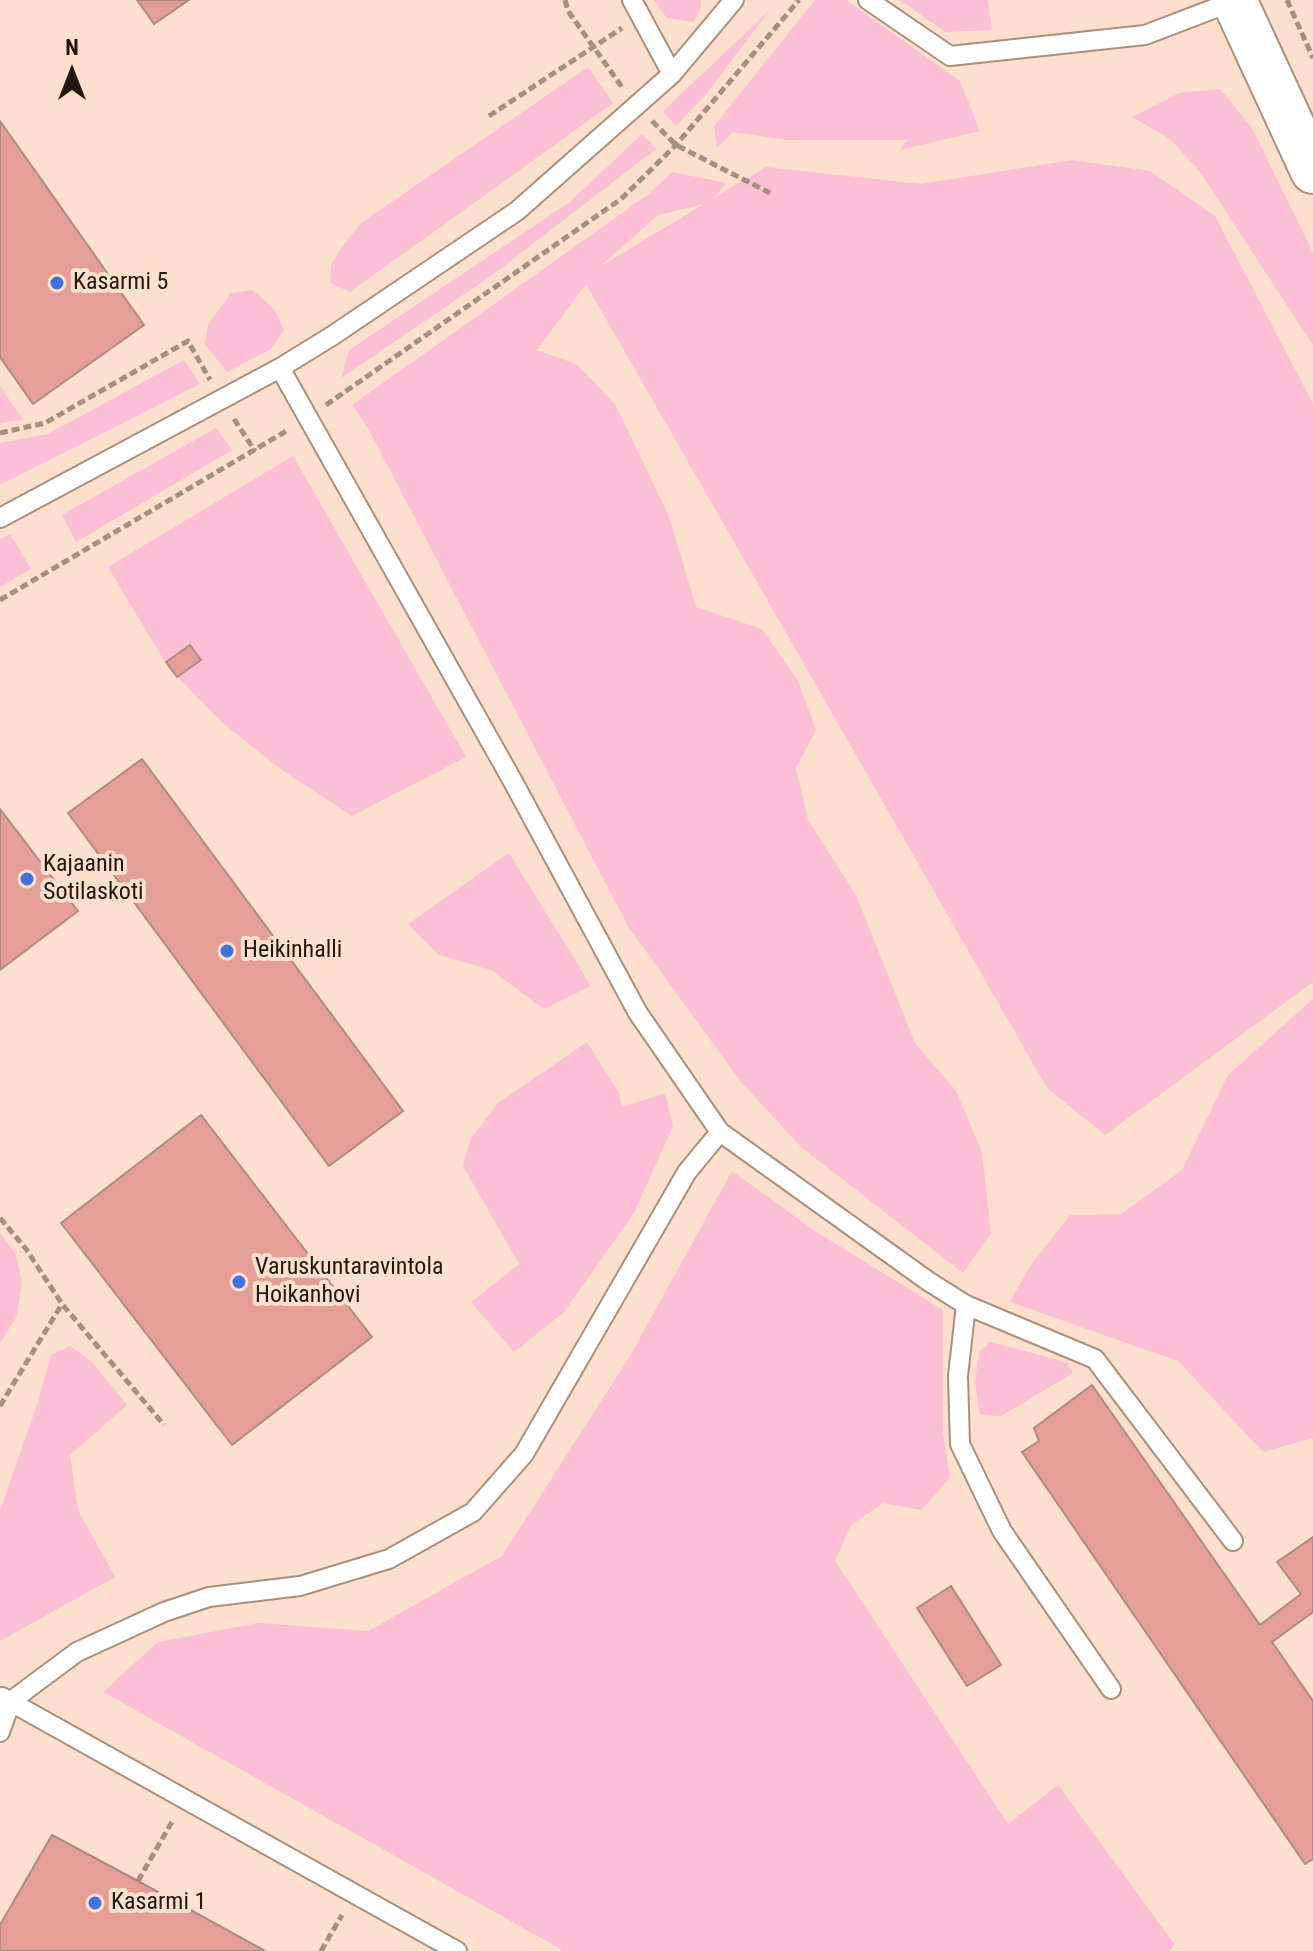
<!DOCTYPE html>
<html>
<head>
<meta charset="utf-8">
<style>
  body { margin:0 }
  #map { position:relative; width:1313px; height:1951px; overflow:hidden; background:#fcdfcc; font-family:"Roboto Condensed",sans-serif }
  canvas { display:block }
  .north { position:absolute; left:32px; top:32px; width:80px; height:80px; -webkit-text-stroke:6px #fcdfcc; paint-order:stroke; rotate:0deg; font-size:22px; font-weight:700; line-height:32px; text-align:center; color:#221811 }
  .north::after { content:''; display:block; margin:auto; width:28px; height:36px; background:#221811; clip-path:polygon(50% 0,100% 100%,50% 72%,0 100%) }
</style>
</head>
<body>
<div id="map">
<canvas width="1313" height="1951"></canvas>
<div class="north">N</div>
</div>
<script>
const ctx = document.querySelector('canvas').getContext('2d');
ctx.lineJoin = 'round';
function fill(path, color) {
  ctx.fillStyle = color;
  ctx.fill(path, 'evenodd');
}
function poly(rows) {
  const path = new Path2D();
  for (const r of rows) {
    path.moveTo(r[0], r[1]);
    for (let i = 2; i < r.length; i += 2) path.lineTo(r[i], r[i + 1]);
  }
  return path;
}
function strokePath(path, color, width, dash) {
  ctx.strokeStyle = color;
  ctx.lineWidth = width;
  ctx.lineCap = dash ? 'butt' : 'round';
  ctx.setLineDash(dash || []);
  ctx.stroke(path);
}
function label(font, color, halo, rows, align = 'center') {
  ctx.font = font + ' "Roboto Condensed",sans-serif';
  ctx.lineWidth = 8;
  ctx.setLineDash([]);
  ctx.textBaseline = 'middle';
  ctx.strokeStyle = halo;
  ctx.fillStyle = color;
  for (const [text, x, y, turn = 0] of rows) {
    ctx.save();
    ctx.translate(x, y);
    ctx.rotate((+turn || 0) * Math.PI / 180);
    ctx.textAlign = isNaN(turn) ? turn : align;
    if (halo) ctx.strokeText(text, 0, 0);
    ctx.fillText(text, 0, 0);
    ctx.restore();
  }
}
fill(poly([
  [654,0,701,0,701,7,694,22,667,18],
  [815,0,846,0,960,81,980,131,900,150,907,140,788,140,733,132,717,148,714,126],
  [900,0,988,0,992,30,945,32],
  [770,10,707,93,676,126,663,111],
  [588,67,613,103,350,292,330,283,331,266,339,251,361,223],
  [1220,89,1252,128,1313,253,1313,345,1198,169,1170,139,1132,117,1179,93],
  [642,134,656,149,491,276,341,378,349,350,570,202],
  [1072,160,1150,171,1215,216,1313,404,1313,982,1105,1135,1047,1088,586,284,537,350,576,364,615,404,668,514,696,607,762,629,798,681,816,730,796,768,808,820,856,895,915,1043,956,1091,982,1152,991,1233,963,1273,801,1147,741,1082,629,928,369,430,352,405,649,194,672,172,726,183,714,198,766,167,921,184],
  [704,204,603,265,602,265,658,215],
  [253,290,275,310,284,330,271,349,227,372,205,344,208,325,231,293],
  [184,360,200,384,0,485,0,443,48,434],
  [0,386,23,420,0,423],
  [216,428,232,450,76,542,62,515],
  [293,456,466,757,352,816,282,770,225,725,168,667,108,567],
  [10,534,31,569,0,587,0,539],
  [509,853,591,986,544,1009,491,970,439,955,408,924],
  [1313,999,1313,1438,1263,1452,1178,1361,1010,1302,1030,1266,1070,1215,1121,1214,1182,1170,1228,1075],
  [587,1042,619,1093,622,1107,665,1093,673,1126,634,1213,564,1312,514,1352,471,1302,519,1264,463,1166,471,1138,498,1103],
  [732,1171,815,1231,943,1310,943,1433,950,1478,921,1510,883,1503,851,1525,835,1561,1008,1824,1058,1785,1175,1945,1169,1951,564,1951,103,1692,158,1642,259,1623,368,1631,502,1556,630,1356],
  [0,1233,15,1253,22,1281,17,1316,0,1343],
  [990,1342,1067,1362,1073,1373,1001,1416,980,1415,975,1382,979,1352],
  [70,1346,91,1361,127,1405,70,1455,78,1510,115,1577,0,1641,0,1511,38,1402,51,1355]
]), '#fcbfd5');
const building = poly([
  [137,0,189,0,154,24,137,0],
  [0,121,144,325,33,404,0,357,0,121],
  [190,645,201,660,177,677,166,662,190,645],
  [142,759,403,1111,329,1166,68,813,142,759],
  [0,809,78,911,0,970,0,809],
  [201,1115,372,1337,232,1445,61,1223,201,1115],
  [1092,1385,1260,1625,1301,1594,1277,1562,1313,1537,1313,1612,1272,1642,1313,1701,1313,1859,1305,1864,1022,1452,1039,1441,1034,1428,1092,1385],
  [951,1586,1001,1665,967,1686,917,1608,951,1586],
  [52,1835,138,1881,265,1951,0,1951,0,1925,52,1835]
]);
fill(building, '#e59e96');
strokePath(building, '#ac8a86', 2);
const lane = poly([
  [632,0,672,74],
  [868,0,950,56,1145,35,1234,1],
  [280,368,511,778,638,1013,720,1132],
  [0,518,280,368,332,336,517,211,672,74,734,0],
  [966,1305,958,1376,960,1444,1002,1531,1111,1689],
  [2,1697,457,1951],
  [0,1732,11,1701,77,1652,164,1612,209,1597,300,1586,389,1559,473,1512,524,1454,687,1172,720,1132,928,1281,966,1305,1095,1359,1233,1541]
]);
const secondary = poly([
  [1234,0,1313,171]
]);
strokePath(lane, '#a98f7c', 22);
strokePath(secondary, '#a98f7c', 48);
strokePath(poly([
  [565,0,568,11,622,87],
  [1287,0,1313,58],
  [489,116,622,28],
  [652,121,676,145,770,193],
  [326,405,621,199,676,145,799,0],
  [234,419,255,451],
  [0,433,45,423,188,341,210,380],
  [0,600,288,430],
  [0,1218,26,1249,62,1304,164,1425],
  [0,1406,62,1304],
  [138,1881,173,1820],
  [321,1951,342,1915]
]), '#a48f81', 5, [8, 4]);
strokePath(lane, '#fff', 18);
strokePath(secondary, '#fff', 44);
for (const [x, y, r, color] of [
  [57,283,8,"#4172e3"],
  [27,879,8,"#4172e3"],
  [227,951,8,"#4172e3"],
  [239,1282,8,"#4172e3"],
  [95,1903,8,"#4172e3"]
]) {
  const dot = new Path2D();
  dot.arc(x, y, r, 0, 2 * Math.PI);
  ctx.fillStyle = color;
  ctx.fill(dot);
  strokePath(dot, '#fcdfcc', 3);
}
label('24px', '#221811', '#fcdfcc', [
  ["Kasarmi 5",73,283],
  ["Kajaanin",43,865],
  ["Sotilaskoti",43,893],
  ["Heikinhalli",243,951],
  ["Varuskuntaravintola",255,1268],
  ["Hoikanhovi",255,1296],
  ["Kasarmi 1",111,1903]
], 'left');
</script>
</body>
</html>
